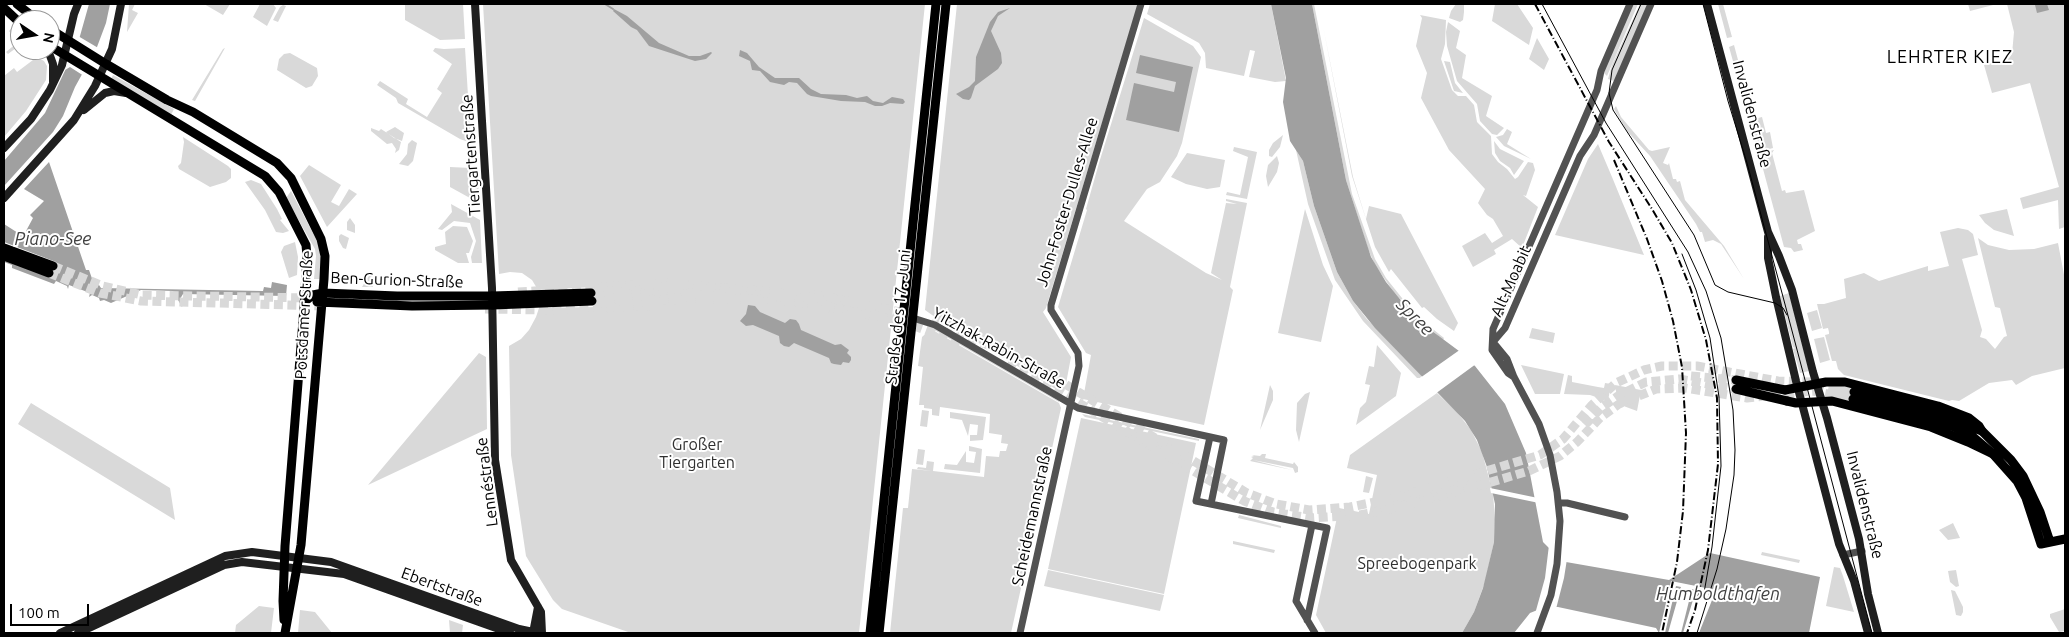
<!DOCTYPE html>
<html>
<head>
<meta charset="utf-8">
<style>
  body { margin:0 }
  #map { position:relative; width:2069px; height:637px; overflow:hidden; background:#fff; font-family:Ubuntu,sans-serif }
  canvas { display:block }
  .frame { position:absolute; inset:0; border:5px solid #000; pointer-events:none }
  .north { position:absolute; left:10px; top:10px; width:50px; height:50px; box-sizing:border-box; background:#fff; border:1px solid #999; border-radius:50%; rotate:102deg; font-size:14px; font-weight:700; line-height:20px; text-align:center; color:#000 }
  .north::after { content:''; display:block; margin:auto; width:18px; height:22px; background:#000; clip-path:polygon(50% 0,100% 100%,50% 72%,0 100%) }
  .scale { position:absolute; left:10px; top:604px; width:79px; height:22px; box-sizing:border-box; border:2px solid #000; border-top:0; padding-left:6px; font-size:15px; line-height:18px; white-space:nowrap; color:#000; -webkit-text-stroke:4px #fff; paint-order:stroke }
</style>
</head>
<body>
<div id="map">
<canvas width="2069" height="637"></canvas>
<div class="frame"></div>
<div class="north">N</div>
<div class="scale">100 m</div>
</div>
<script>
const ctx = document.querySelector('canvas').getContext('2d');
ctx.lineJoin = 'round';
function fill(path, color) {
  ctx.fillStyle = color;
  ctx.fill(path, 'evenodd');
}
function poly(rows) {
  const path = new Path2D();
  for (const r of rows) {
    path.moveTo(r[0], r[1]);
    for (let i = 2; i < r.length; i += 2) path.lineTo(r[i], r[i + 1]);
  }
  return path;
}
function strokePath(path, color, width, dash) {
  ctx.strokeStyle = color;
  ctx.lineWidth = width;
  ctx.lineCap = dash ? 'butt' : 'round';
  ctx.setLineDash(dash || []);
  ctx.stroke(path);
}
function label(font, color, halo, rows, align = 'center') {
  ctx.font = font + ' Ubuntu,sans-serif';
  ctx.lineWidth = 4;
  ctx.setLineDash([]);
  ctx.textBaseline = 'middle';
  ctx.strokeStyle = halo;
  ctx.fillStyle = color;
  for (const [text, x, y, turn = 0] of rows) {
    ctx.save();
    ctx.translate(x, y);
    ctx.rotate((+turn || 0) * Math.PI / 180);
    ctx.textAlign = isNaN(turn) ? turn : align;
    if (halo) ctx.strokeText(text, 0, 0);
    ctx.fillText(text, 0, 0);
    ctx.restore();
  }
}
fill(poly([
  [129,4,135,4,132,10,138,13,127,32],
  [204,4,230,4,223,15],
  [260,4,273,4,276,8,267,26,253,17],
  [405,4,463,4,465,39,440,40,405,20],
  [483,4,925,4,859,633,631,633,562,609,553,600,529,561,526,556,511,455,509,346,521,339,529,330,536,317,539,308,595,307,594,287,538,290,532,280,522,273,510,272,499,274],
  [957,4,1138,4,1046,308,1043,312,1071,357,1065,389,1059,391,947,324,948,308,946,308,942,322,925,310],
  [1150,4,1271,4,1286,81,1275,82,1249,77,1255,51,1250,50,1244,76,1206,68,1205,53,1199,43,1147,14],
  [1312,4,1314,4,1352,194,1375,259,1386,278,1406,303,1424,322,1444,338,1443,340,1417,318,1393,291,1375,265,1368,249,1346,180],
  [1456,4,1464,4,1464,12,1463,20,1460,22,1449,18,1451,11],
  [1495,4,1517,4,1533,28,1529,45,1492,21],
  [1633,4,1638,4,1607,76,1603,72],
  [1640,4,1648,4,1614,81,1608,79,1612,65],
  [1718,4,1723,4,1732,37,1727,38],
  [1968,4,1997,4,1970,11],
  [2007,4,2065,4,2065,227,2059,229,2058,200,2023,209,2020,198,2059,187,2030,83,1992,93,1984,65,2009,58,2012,54,2014,32],
  [283,5,286,6,278,22,273,20,280,7],
  [1420,15,1446,20,1445,44,1441,59,1452,90,1458,96,1466,96,1474,105,1477,122,1491,136,1492,154,1498,162,1507,169,1515,179,1518,177,1528,162,1533,163,1535,170,1526,196,1523,195,1538,207,1522,248,1512,239,1494,250,1496,254,1473,267,1462,246,1485,233,1492,243,1503,236,1493,219,1487,215,1478,203,1485,189,1449,150,1421,98,1427,73,1416,46,1422,18],
  [1144,18,1193,46,1201,57,1182,143,1177,156,1160,182,1147,189,1124,221,1206,273,1222,280,1211,273,1226,203,1237,204,1226,201,1226,199,1247,203,1230,287,1233,290,1204,425,1083,399,1091,355,1086,353,1058,307,1087,210,1086,209,1099,163],
  [1448,22,1460,31,1456,48,1466,55,1462,78,1492,96,1486,116,1504,128,1497,135,1492,134,1480,121,1477,104,1457,81,1447,46,1446,32],
  [1323,26,1353,177,1366,219,1369,206,1401,214,1458,323,1454,331,1437,319,1424,307,1422,308,1391,269,1389,272,1375,247,1352,176],
  [11,29,20,36,20,45,8,54,6,52,18,42,9,31],
  [1537,38,1549,59,1544,70,1529,59],
  [1734,45,1741,71,1736,72,1729,47],
  [225,48,195,101,192,100,223,49],
  [435,48,444,49,465,48,471,143,460,139,398,103,396,98,377,85,380,81,408,99,406,104,427,117,442,93,437,89,452,64,433,51],
  [290,53,317,68,318,76,312,86,306,88,277,70,279,59,284,54],
  [37,57,44,61,47,66,46,80,26,111,4,137,4,76,14,68,17,72],
  [1444,61,1450,62,1455,83,1463,93,1454,91],
  [1742,73,1747,94,1742,95,1737,75],
  [113,75,174,109,171,115,111,79],
  [1616,106,1621,117,1649,150,1652,151,1670,147,1663,163,1668,165,1669,163,1673,179,1676,179,1677,182,1680,181,1685,200,1724,246,1744,279,1721,244,1713,240,1705,242,1702,232,1700,232,1696,224,1650,156,1627,131,1614,109],
  [1762,117,1766,133,1770,132,1773,148,1758,152,1750,120],
  [395,127,404,133,402,141,394,138,386,132],
  [371,128,379,131,381,129,401,142,399,150,395,153,396,149,392,143,387,144,371,131],
  [1507,129,1512,132,1507,144,1531,159,1504,146,1496,137,1503,135],
  [1283,135,1280,147,1272,157,1269,156,1269,150,1273,143],
  [183,137,228,166,231,169,231,178,226,182,210,187,179,169,178,166,181,163,184,142],
  [412,140,417,143,413,161,408,166,399,164,407,154,408,144],
  [1494,141,1500,149,1524,161,1514,175,1510,168,1500,161,1495,153],
  [1598,144,1612,177,1644,255,1555,235,1588,159],
  [1234,147,1257,152,1247,199,1226,195,1227,192,1240,195,1248,157,1233,151],
  [1296,150,1303,161,1314,206,1337,272,1353,301,1366,318,1422,376,1420,378,1417,378,1363,321,1335,280,1308,204],
  [1774,150,1772,153,1782,191,1785,190,1786,193,1804,190,1815,231,1797,240,1798,244,1801,244,1803,250,1794,252,1791,248,1784,247,1759,154],
  [1187,153,1225,160,1220,187,1207,189,1186,184,1171,177],
  [1277,156,1279,163,1277,172,1268,187,1266,176,1268,165],
  [309,165,341,185,331,202,339,206,349,189,357,194,327,227,300,176],
  [450,167,471,168,472,174,478,176,479,203,450,187],
  [251,180,261,184,277,209,282,219,280,220,289,231,283,233,276,232,265,210,245,182],
  [291,191,318,243,321,258,320,279,314,279,316,256,315,249,286,198],
  [451,204,480,220,482,263,472,263,471,257,476,241,470,223,454,221,442,230,438,229,452,212],
  [1305,209,1323,265,1333,286,1321,342,1278,333],
  [2007,209,2014,236,1994,230,1985,223,1979,215],
  [350,218,355,225,355,233,347,230,347,222],
  [453,226,467,227,473,241,469,253,466,253,469,263,458,263,435,250,435,247,446,244,445,232],
  [1958,228,1968,230,1973,234,1978,255,1962,259,1982,330,1980,337,1986,339,1995,349,2004,337,2007,336,2000,308,1995,307,1978,238,1988,245,2009,250,2034,249,2058,243,2065,280,2065,368,2032,376,2016,385,2012,380,1989,383,1959,401,1952,400,1949,401,1844,375,1838,369,1836,361,1832,361,1825,335,1829,334,1829,332,1828,328,1823,329,1817,304,1824,304,1846,298,1844,279,1864,273,1879,281,1928,266,1928,271,1949,266,1940,232],
  [341,234,349,238,346,249,343,248,339,241,339,236],
  [295,242,298,257,297,275,289,278,281,252,284,246],
  [371,272,373,275,373,287,362,287],
  [1789,293,1809,371,1800,373,1793,349,1795,348,1793,347,1780,296],
  [1817,310,1822,328,1812,331,1807,313],
  [932,327,1059,401,1059,402,931,328],
  [1532,328,1555,333,1553,343,1529,338],
  [931,329,1059,403,1061,408,1011,633,890,633,903,508,908,508,912,469,932,471,917,469,918,467,926,468,927,461,934,462,933,471,984,477,986,456,999,457,1000,451,1006,451,1008,444,1001,443,1002,435,989,433,990,414,940,407,939,416,932,415,932,409,924,408,924,405,919,405,923,367,918,366,922,337],
  [1824,337,1830,360,1820,363,1814,339],
  [1377,345,1401,373,1396,396,1356,425,1360,408,1366,402,1370,385,1365,384,1369,366,1374,367],
  [479,353,486,357,487,429,368,485],
  [1521,365,1564,374,1560,394,1535,394],
  [1568,375,1572,376,1572,382,1598,387,1604,388,1605,383,1611,384,1608,401,1590,395,1564,394],
  [1270,385,1273,391,1273,400,1260,430],
  [1615,385,1641,390,1637,411,1618,404],
  [1828,385,1855,387,1850,403,1833,398],
  [1310,392,1299,442,1296,430,1297,403,1305,394],
  [1437,393,1457,412,1471,430,1482,452,1493,493,1495,519,1494,542,1485,582,1474,612,1462,633,1326,633,1316,615,1339,508,1369,514,1377,475,1347,468,1350,455],
  [31,403,170,488,175,520,18,424],
  [922,410,929,411,927,427,920,426],
  [950,412,986,417,983,440,970,441,970,435,977,435,978,425,970,424,968,436,962,420,950,418],
  [1082,414,1199,439,1199,441,1085,417],
  [1081,418,1196,443,1164,594,1048,569],
  [969,446,982,449,980,473,944,469,945,464,957,465,966,451,966,462,974,463,976,452,969,451],
  [918,449,925,450,923,465,916,464],
  [1262,454,1266,454,1265,458,1293,464,1294,462,1298,467,1298,472,1295,473,1293,468,1253,460,1292,470,1250,461,1253,458,1251,457,1254,456,1252,455,1260,456],
  [1366,476,1373,478,1369,493,1363,492],
  [1239,515,1281,526,1281,528,1238,518],
  [1953,523,1960,538,1948,540,1939,530],
  [1233,541,1275,550,1274,553,1233,544],
  [1762,552,1800,560,1799,563,1761,555],
  [1834,567,1840,568,1843,576,1854,612,1826,606],
  [1048,570,1164,595,1160,611,1044,586],
  [1956,570,1959,586,1956,587,1950,582,1948,571],
  [1951,590,1955,591,1963,607,1963,612,1961,616,1956,615],
  [259,606,274,608,271,633,235,633,236,625],
  [2065,609,2065,631,2059,632,2050,617,2050,614],
  [300,610,315,612,332,633,298,633],
  [449,620,463,625,462,633,450,633]
]), '#d9d9d9');
fill(poly([
  [89,4,110,4,106,23,97,47,75,87,63,116,53,132,4,186,4,161,45,113,78,43],
  [1271,4,1312,4,1346,180,1371,257,1386,282,1408,309,1428,328,1459,351,1475,366,1505,404,1526,453,1543,542,1555,554,1566,562,1669,580,1710,553,1820,577,1809,633,1659,633,1656,628,1558,607,1545,607,1530,613,1514,633,1462,633,1474,612,1483,588,1494,542,1495,504,1487,467,1477,440,1465,421,1375,328,1353,301,1337,272,1314,206,1303,161,1290,141,1283,102,1286,78],
  [2039,4,2047,4,2049,10,2037,13,2035,5],
  [1010,8,998,16,991,31,1001,53,1002,63,998,69,975,86,971,98,969,100,963,99,956,94,969,87,975,81,976,57,990,22,998,12],
  [614,9,627,16,659,43,689,56,700,56,711,52,712,53,706,59,695,61,649,46,637,30,631,27,613,11],
  [740,50,747,53,759,67,775,78,799,78,811,89,821,94,846,95,857,98,867,96,873,101,883,103,892,97,903,99,905,102,903,104,890,103,882,106,875,106,865,102,841,101,811,96,807,94,797,83,789,82,784,85,770,82,760,71,752,70,750,61,739,56],
  [1140,55,1193,67,1179,132,1126,120,1134,83,1174,92,1176,82,1136,73],
  [49,162,86,270,89,270,95,287,99,285,101,288,263,291,264,287,271,288,272,282,287,285,286,296,183,294,180,299,183,303,182,307,173,291,141,290,111,303,104,300,100,301,99,298,92,295,89,297,90,293,69,285,68,289,67,286,56,281,54,284,12,268,12,265,4,262,4,260,47,276,56,262,4,242,4,224,29,240,33,235,26,231,33,218,30,215,44,201,24,189],
  [748,305,755,306,760,312,785,323,790,319,796,320,799,324,801,330,835,345,841,344,849,350,847,353,851,357,851,360,849,363,843,362,841,365,834,364,831,363,829,358,794,343,789,347,784,346,780,343,779,336,753,325,746,326,740,321,746,314]
]), '#a0a0a0');
fill(poly([
  [78,36,100,49,84,76,70,67,65,70,75,48],
  [1461,349,1476,364,1435,394,1420,378],
  [1490,488,1538,498,1539,503,1491,493],
  [1549,545,1567,559,1564,578,1556,609,1546,609,1535,614,1545,578],
  [1671,581,1716,590,1699,633,1683,633,1696,590,1692,589,1681,633,1668,633,1681,587,1676,586,1665,633,1659,633]
]), '#fff');
strokePath(poly([
  [605,4,613,9]
]), '#a0a0a0', 2);
strokePath(poly([
  [53,266,103,286,142,295,311,298],
  [49,273,100,293,141,301,327,306],
  [518,292,664,283,822,296,910,314],
  [591,293,683,289],
  [326,298,373,299],
  [592,301,747,299,797,302,898,320,963,344],
  [485,309,548,310,649,306],
  [932,321,1004,352,1065,384,1247,493,1276,504,1309,510,1350,507,1395,498,1540,455,1563,439,1592,405,1616,383,1644,370,1662,366,1697,366,1778,381,1811,382,1854,392],
  [1007,364,1062,393,1244,501,1273,512,1311,518,1360,515,1395,508,1467,489,1529,471,1560,456,1577,442,1600,418,1619,404,1656,389,1685,388,1747,398,1813,391,1853,399],
  [1691,376,1736,380],
  [1585,425,1601,408,1618,396,1646,382,1679,379,1736,389]
]), '#d9d9d9', 9, [9, 4.5]);
strokePath(poly([
  [913,318,935,325,1078,408,1224,440,1211,504],
  [1493,342,1505,328,1580,156,1594,135,1651,4],
  [1493,342,1507,359,1514,377,1539,424,1550,455,1557,492,1560,521,1557,564,1551,595,1537,633],
  [1514,377,1508,373,1492,350,1493,329,1597,90,1601,71,1630,4],
  [1210,437,1196,501,1327,528,1307,620],
  [1559,503,1567,503,1625,517],
  [1312,525,1296,601,1315,633],
  [1843,555,1862,551],
  [1020,633,1079,366,1078,353,1051,310,1051,305,1141,4]
]), '#525252', 7);
strokePath(poly([
  [475,4,492,288,495,460,511,560,541,612,542,633],
  [1707,4,1768,232,1779,256,1792,290,1813,372,1827,418,1859,539,1868,594,1878,633],
  [48,50,53,64,53,82],
  [84,110,105,93,114,91,126,93],
  [4,148,31,119,50,90,62,65,74,14,78,4],
  [4,198,74,120,95,86,112,49,121,4],
  [1768,237,1768,258,1776,297,1796,381,1839,544,1854,581,1868,633],
  [60,633,225,556,252,552,331,562,519,629,538,633],
  [78,633,224,565,242,562,344,574,510,633],
  [533,633,538,607]
]), '#1f1f1f', 8);
strokePath(poly([
  [17,4,37,20],
  [4,8,20,23],
  [50,29,106,64,167,100,193,112,277,163,291,178,321,239,325,256,324,279,301,545,285,633],
  [50,46,265,176,279,192,306,245,307,256,304,308,285,546,283,601,284,620],
  [304,302,313,295,323,293,397,296,492,296],
  [317,302,412,306,493,305],
  [1785,390,1826,382,1845,382,1938,406,1969,418,1979,426,1982,431,2011,460,2023,476,2040,512,2050,542],
  [1787,401,1796,403,1832,401,1931,427,1968,442,1993,454,2017,481,2026,498,2041,544,2065,539],
  [870,633,936,4],
  [879,633,946,4]
]), '#000', 9);
strokePath(poly([
  [4,248,53,266],
  [4,256,49,273],
  [492,296,591,293],
  [493,305,592,301],
  [1736,380,1785,390],
  [1736,389,1787,401],
  [1854,392,1935,413,1982,431],
  [1853,399,1954,427,1973,437,1993,454]
]), '#000', 9);
strokePath(poly([
  [1542,4,1606,123,1688,252,1706,291,1721,338,1733,410,1735,450,1734,475,1726,529,1717,569,1697,633],
  [1641,4,1612,70,1609,93,1613,110,1694,235,1715,285,1728,292,1775,303,1783,308,1787,315],
  [1703,4,1728,101,1747,163,1782,293,1872,633],
  [1682,254,1696,290,1710,338,1719,397,1721,466,1712,547,1704,593]
]), '#000', 1);
strokePath(poly([
  [1535,4,1609,142,1652,209,1672,243,1691,290,1706,340,1717,398,1718,464,1708,550,1695,610,1687,633],
  [1614,160,1647,239,1662,281,1673,321,1682,367,1686,433,1683,511,1677,562,1662,633]
]), '#000', 2, [8, 2.5, 1, 2.5]);
label('16px', '#000', '#fff', [
  ["Invalidenstraße",1752,114,75],
  ["Tiergartenstraße",471,155,-94],
  ["John-Foster-Dulles-Allee",1067,202,-73],
  ["Ben-Gurion-Straße",397,280,2],
  ["Alt-Moabit",1511,281,-66],
  ["Potsdamer Straße",304,315,-87],
  ["Straße des 17. Juni",898,317,-84],
  ["Yitzhak-Rabin-Straße",999,348,29],
  ["Lennéstraße",487,482,-97],
  ["Invalidenstraße",1865,505,76],
  ["Scheidemannstraße",1032,516,-78],
  ["Ebertstraße",442,587,20]
]);
label('16px', '#303030', '#fff', [
  ["Großer",697,445],
  ["Tiergarten",697,463],
  ["Spreebogenpark",1417,564]
]);
ctx.letterSpacing = '1px';
label('18px', '#000', '#fff', [
  ["LEHRTER KIEZ",1950,57]
]);
ctx.letterSpacing = '0px';
label('italic 18px', '#414141', '#fff', [
  ["Piano-See",53,239],
  ["Spree",1415,317,45],
  ["Humboldthafen",1718,594]
]);
</script>
</body>
</html>
